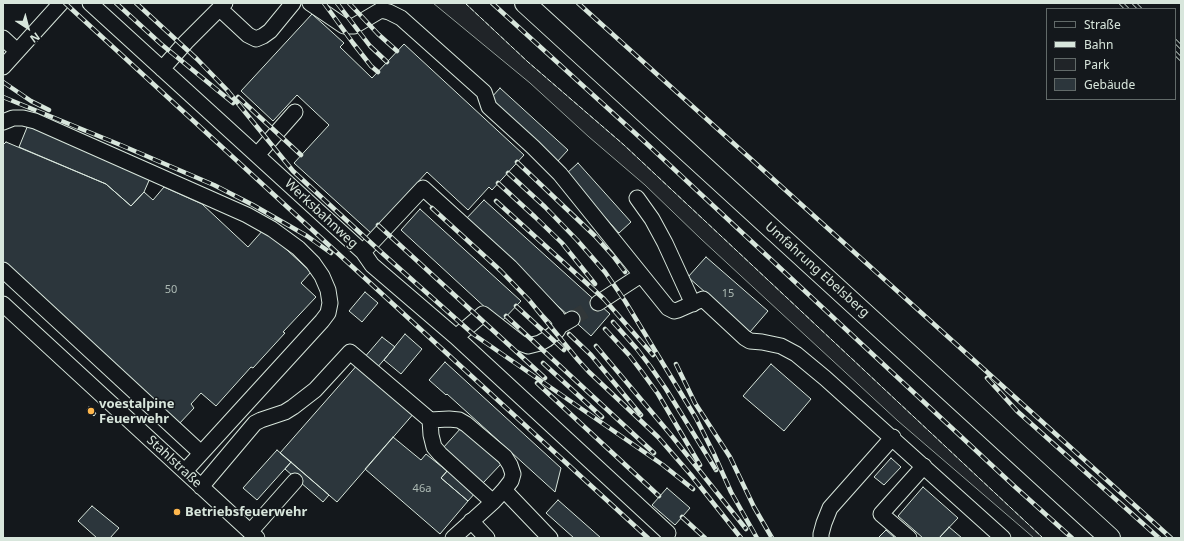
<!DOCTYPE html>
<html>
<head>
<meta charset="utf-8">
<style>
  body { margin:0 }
  #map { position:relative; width:1184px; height:541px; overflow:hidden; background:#14181c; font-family:"Noto Sans",sans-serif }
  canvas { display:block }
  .frame { position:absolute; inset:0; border:4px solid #d8e6dc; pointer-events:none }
  .legend { position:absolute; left:1046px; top:8px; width:130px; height:92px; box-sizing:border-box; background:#14181c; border:1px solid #626a69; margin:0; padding:5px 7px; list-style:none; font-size:12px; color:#d8e6dc }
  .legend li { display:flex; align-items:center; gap:8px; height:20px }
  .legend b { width:20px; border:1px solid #626a69 }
  .north { position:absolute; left:8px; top:8px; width:40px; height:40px; -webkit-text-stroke:3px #14181c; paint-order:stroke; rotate:144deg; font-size:11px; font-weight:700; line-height:16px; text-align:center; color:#d8e6dc }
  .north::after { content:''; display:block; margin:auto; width:14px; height:18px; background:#d8e6dc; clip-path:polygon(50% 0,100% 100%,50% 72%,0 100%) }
</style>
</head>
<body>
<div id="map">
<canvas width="1184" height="541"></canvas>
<div class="frame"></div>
<ul class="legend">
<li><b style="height:5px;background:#14181c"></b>Straße</li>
<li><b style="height:5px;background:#d8e6dc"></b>Bahn</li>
<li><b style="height:11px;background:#202428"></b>Park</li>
<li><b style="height:11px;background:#2c363c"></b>Gebäude</li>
</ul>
<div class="north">N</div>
</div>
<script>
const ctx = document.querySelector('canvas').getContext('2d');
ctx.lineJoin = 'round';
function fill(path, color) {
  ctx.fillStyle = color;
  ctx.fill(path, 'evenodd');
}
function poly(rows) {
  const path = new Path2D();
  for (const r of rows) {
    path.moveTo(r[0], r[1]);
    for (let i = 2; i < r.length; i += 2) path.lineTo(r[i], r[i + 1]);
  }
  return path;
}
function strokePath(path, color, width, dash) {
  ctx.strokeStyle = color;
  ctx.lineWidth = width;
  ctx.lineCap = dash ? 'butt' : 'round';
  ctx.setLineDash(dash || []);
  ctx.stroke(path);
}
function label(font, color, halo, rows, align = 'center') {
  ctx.font = font + ' "Noto Sans",sans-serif';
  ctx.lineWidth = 3;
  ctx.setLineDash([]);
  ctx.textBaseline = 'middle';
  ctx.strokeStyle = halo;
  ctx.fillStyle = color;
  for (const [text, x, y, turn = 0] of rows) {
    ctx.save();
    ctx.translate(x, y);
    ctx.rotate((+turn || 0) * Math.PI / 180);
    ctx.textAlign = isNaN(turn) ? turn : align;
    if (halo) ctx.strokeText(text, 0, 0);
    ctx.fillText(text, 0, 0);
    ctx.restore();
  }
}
const green = poly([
  [433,3,465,3,528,62,624,145,1043,538,1034,538,898,421,701,239,645,185,589,137,530,83,433,3]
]);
fill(green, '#202428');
strokePath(green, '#939e99', 1);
const building = poly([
  [312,14,344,43,340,47,372,78,404,44,524,155,492,190,489,187,468,210,427,172,371,233,294,163,329,125,297,95,273,121,241,91,312,14],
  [500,88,568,150,556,163,493,106,496,102,491,98,500,88],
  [28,125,151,176,144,192,131,206,106,184,19,147,28,125],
  [6,142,106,184,131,206,144,192,153,200,164,187,202,204,248,247,264,229,311,272,301,283,316,297,283,332,285,333,253,368,251,367,216,406,201,393,191,404,194,408,178,425,127,375,3,262,3,145,6,142],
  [578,163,631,222,619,233,566,174,578,163],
  [484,200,610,314,591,336,464,221,484,200],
  [420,209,521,301,501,322,401,230,420,209],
  [706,257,768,311,750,332,688,277,706,257],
  [365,292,378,303,362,322,349,311,365,292],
  [405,334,422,349,401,374,384,360,405,334],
  [382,337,395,347,376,369,363,359,382,337],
  [445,362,561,468,555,492,447,394,446,395,429,380,445,362],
  [359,363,415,412,337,502,280,453,359,363],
  [771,364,811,399,784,431,743,396,771,364],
  [89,407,96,413,94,416,87,410,89,407],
  [461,428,501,464,483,483,443,448,461,428],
  [393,437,421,460,426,454,447,471,441,478,468,501,440,534,365,469,393,437],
  [277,450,291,462,257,500,243,488,277,450],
  [891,458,901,467,884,485,874,477,891,458],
  [291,462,329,495,323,502,285,469,291,462],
  [449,469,476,492,468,501,441,478,449,469],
  [923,487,958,518,939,538,923,538,898,516,923,487],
  [667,488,690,508,675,525,652,505,667,488],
  [558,500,601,538,574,538,546,513,558,500],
  [92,506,119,528,110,538,97,538,78,521,92,506],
  [949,527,962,538,939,538,949,527],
  [886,530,895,538,878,538,886,530]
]);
fill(building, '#2c363c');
strokePath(building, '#d8e6dc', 1);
strokePath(poly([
  [572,319,598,303]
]), '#313739', 15, [15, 8]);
const minor = poly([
  [90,3,363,252,372,265,456,337,483,314,520,343,528,346,540,343,547,339,557,331,560,326,572,319],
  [310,3,344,26,354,26,381,10,389,12,401,18,484,92,489,107,533,147,560,174,668,308,674,311,678,310,703,299,745,338,750,341,762,342,781,346,796,354,825,378,1003,538],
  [220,9,248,35,256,39,263,36,270,31,293,3],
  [3,38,17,51],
  [3,67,61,3],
  [162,69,186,42,225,3],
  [3,122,13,118,23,118,35,121,247,215,272,229,298,248,313,263,322,276,328,290,330,303,328,313,322,321,185,471],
  [257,155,295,112],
  [637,198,652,219,665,243,693,304],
  [363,252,423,188,510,267,557,317,560,322,560,326],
  [3,270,201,453],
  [598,303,641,275],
  [3,304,257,538],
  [456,337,668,533],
  [430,420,431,435,434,447,440,454,493,502],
  [201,487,255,423,261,420,285,412,293,407,315,390,350,352,430,420,449,419,459,420,466,424,505,457,510,465,513,474,511,481,504,490,493,502,453,538],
  [504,490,550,538],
  [471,521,487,538],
  [250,532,295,481],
  [821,538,821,534,824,523,830,508,893,437],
  [909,538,881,514,924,466]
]);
const major = poly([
  [525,3,1110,538]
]);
strokePath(minor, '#d8e6dc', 17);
strokePath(major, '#d8e6dc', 22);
strokePath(minor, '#14181c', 15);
strokePath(major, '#14181c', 20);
const rail = poly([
  [65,3,648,538],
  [116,3,161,44,233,103],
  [136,3,197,59,227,90,293,171,382,253,473,334,663,465,693,489],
  [324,3,353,43,371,66,378,72],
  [337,3,370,46,387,62],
  [349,3,378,34,397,51],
  [492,3,647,144,1013,485,1072,538],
  [578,3,1171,538],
  [1121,3,1127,9],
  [1134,3,1140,9],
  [1175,41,1181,47],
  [1175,53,1181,59],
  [3,82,31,101,49,110],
  [3,97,123,146,214,185,253,205,307,236,331,253],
  [238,97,301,155],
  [517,162,595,236,613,256,625,272],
  [508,173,545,207,577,240,605,272,625,301,696,418,714,454,731,492,757,538],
  [498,183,535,217,562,243,595,284],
  [496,201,604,299,653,355],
  [432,208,501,271,529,300,578,360,589,372,658,437,691,475,741,538],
  [378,225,545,378],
  [516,306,564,350],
  [506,316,654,453],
  [613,322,637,349,650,366,666,389,716,470],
  [605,329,629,355,642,372,658,394,700,465],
  [569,334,591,355,641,415],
  [596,346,671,435,746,529],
  [543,363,602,417],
  [676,364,695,403,730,457,754,507,772,538],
  [987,378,1017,411,1159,538],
  [537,383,659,496],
  [682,517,705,538]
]);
strokePath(rail, '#d8e6dc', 4.5);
strokePath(rail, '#14181c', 3, [9]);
strokePath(poly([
  [465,3,528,62,624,145,1043,538]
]), '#d8e6dc', 1, [5, 2]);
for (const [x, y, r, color] of [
  [91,411,4,"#ffb74d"],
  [177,512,4,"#ffb74d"]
]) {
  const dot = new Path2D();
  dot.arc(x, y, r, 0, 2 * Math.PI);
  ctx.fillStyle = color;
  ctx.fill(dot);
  strokePath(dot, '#14181c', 1.5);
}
label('11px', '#adbab4', null, [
  ["50",171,290],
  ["15",728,294],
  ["46a",422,489]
]);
label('13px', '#d8e6dc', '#14181c', [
  ["Werksbahnweg",321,214,43],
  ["Umfahrung Ebelsberg",817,270,42],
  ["Stahlstraße",174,462,43]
]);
label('bold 13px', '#d8e6dc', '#14181c', [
  ["voestalpine",99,404],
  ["Feuerwehr",99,419],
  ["Betriebsfeuerwehr",185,512]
], 'left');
</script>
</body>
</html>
